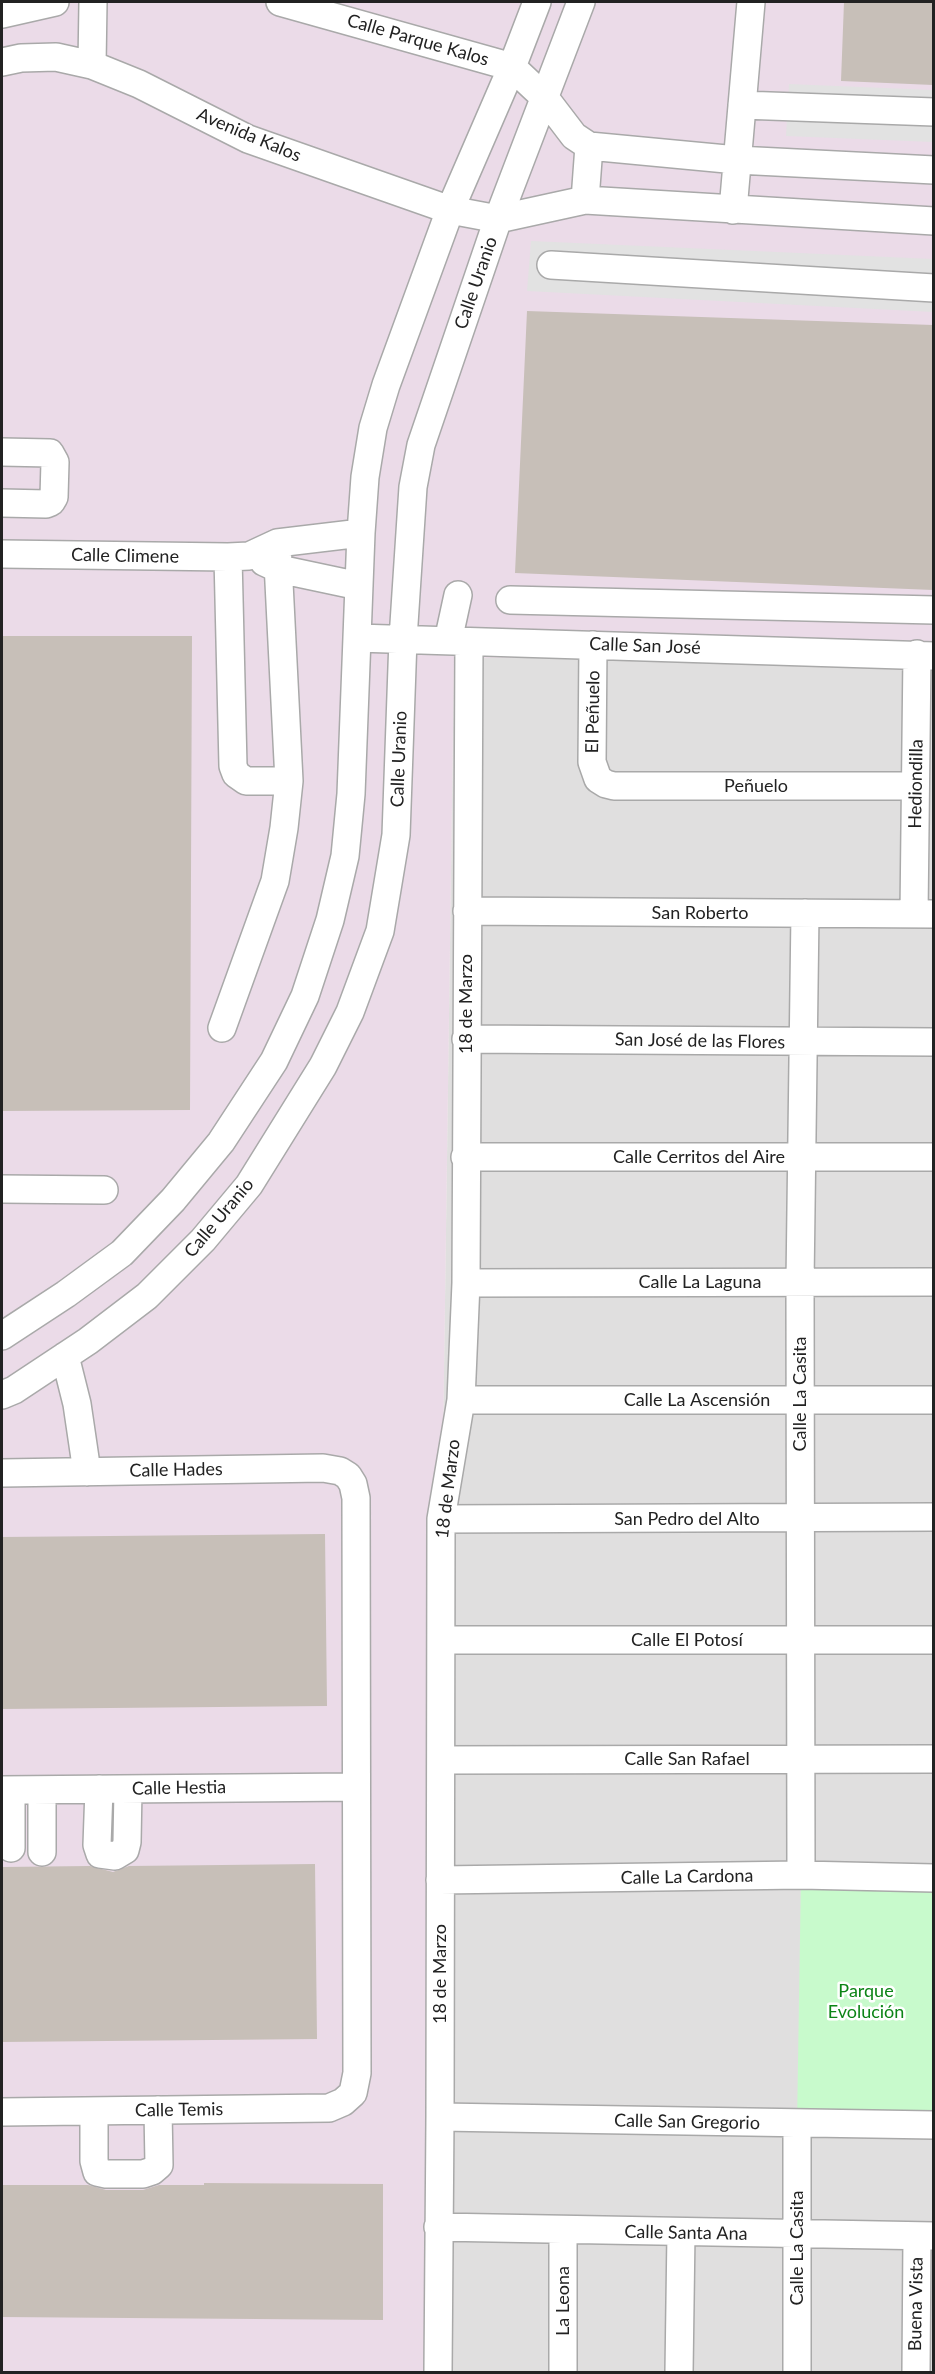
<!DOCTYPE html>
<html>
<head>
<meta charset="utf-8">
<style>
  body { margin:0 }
  #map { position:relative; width:935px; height:2374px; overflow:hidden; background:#f2efe9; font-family:Lato,sans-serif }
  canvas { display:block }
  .frame { position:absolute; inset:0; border:3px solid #222; pointer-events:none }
</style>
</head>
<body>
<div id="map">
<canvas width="935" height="2374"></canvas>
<div class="frame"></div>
</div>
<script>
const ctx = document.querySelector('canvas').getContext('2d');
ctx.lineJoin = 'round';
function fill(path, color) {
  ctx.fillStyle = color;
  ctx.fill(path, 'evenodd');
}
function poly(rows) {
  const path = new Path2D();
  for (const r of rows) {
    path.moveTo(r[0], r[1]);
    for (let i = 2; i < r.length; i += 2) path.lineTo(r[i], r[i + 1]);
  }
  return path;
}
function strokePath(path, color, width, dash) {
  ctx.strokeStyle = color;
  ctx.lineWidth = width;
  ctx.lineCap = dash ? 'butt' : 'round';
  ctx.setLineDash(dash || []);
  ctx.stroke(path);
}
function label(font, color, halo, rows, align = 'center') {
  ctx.font = font + ' Lato,sans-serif';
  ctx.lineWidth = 5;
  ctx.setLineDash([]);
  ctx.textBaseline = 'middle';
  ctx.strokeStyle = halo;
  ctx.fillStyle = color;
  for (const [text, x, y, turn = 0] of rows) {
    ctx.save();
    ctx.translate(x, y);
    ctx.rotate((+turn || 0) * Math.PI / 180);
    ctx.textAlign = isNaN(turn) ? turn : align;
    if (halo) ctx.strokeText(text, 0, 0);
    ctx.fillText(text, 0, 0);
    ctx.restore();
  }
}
fill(poly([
  [933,655,933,2372,430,2372,454,658]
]), '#e0dfdf');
fill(poly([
  [2,2,933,2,933,655,454,658,430,2372,2,2372]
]), '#ebdbe8');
fill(poly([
  [801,1875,933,1878,933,2125,797,2124]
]), '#c8facc');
fill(poly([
  [789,84,933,90,933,142,786,136],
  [531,241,933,259,933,312,527,291]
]), '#e2e2e2');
fill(poly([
  [844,2,933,2,933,85,841,81],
  [527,311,933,325,933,590,515,573],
  [2,636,192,636,190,1110,2,1111],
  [325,1534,327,1706,2,1709,2,1537],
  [315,1864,317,2039,2,2042,2,1867,90,1866,113,1872,129,1866],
  [204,2183,383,2184,383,2320,2,2317,2,2185,88,2185,106,2190,143,2190,159,2185,204,2185]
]), '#c7bfb8');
const minor = poly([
  [280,2,512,67,545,98,574,136,589,146,737,160,934,170],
  [2,14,55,2],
  [2,62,21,58,56,57,92,65,139,84,248,139,450,210,498,219,585,200,934,221],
  [92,65,93,2],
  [742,105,934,112],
  [585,200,589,146],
  [733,210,751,2],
  [551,265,934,288],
  [2,452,50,453,55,462,54,497,51,502,46,504,2,503],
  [2,554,228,557,249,556,277,543,361,533],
  [228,557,233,766,236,774,246,781,289,781],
  [264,562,279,569,359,586],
  [510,600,934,610],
  [357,638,934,656],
  [448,641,458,595],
  [593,645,592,762,598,779,606,784,614,786,915,786],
  [467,911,934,914],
  [914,914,917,654],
  [222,1028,275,881,284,828,289,781,277,543],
  [466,1039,934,1042],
  [465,1157,934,1157],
  [2,1189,104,1190],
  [466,1283,934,1282],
  [2,1336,66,1294,122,1253,173,1200,221,1142,274,1061,305,996,330,920,345,856,351,794,361,533,365,477,373,428,386,385,450,210,512,67,537,2],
  [65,1356,77,1404,87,1472],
  [2,1395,14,1390,88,1341,147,1296,203,1240,249,1185,323,1066,350,1012,380,931,396,835,403,639,413,487,421,445,498,219,581,2],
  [461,1400,934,1400],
  [2,1473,323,1468,340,1471,348,1476,353,1484,356,1498,357,2073,353,2093,343,2102,329,2108,2,2112],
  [441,1519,934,1517],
  [441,1640,934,1640],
  [441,1760,934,1759],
  [99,1789,97,1845,100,1854,115,1856,125,1850,127,1842,128,1789],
  [2,1790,356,1787],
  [11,1848,11,1790],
  [42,1852,42,1790],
  [801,1875,800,1282,805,913],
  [440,1880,801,1875,934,1878],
  [94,2111,94,2161,97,2172,106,2174,143,2174,152,2171,159,2165,158,2110],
  [440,2117,934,2125],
  [797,2124,797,2372],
  [438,2227,934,2236],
  [438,2372,440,2117,441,1519,461,1400,466,1283,469,642],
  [563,2372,563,2230],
  [679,2372,681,2233],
  [916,2372,917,2236]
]);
strokePath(minor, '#a9a9a9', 30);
strokePath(minor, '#fff', 27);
label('18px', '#222', '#fff', [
  ["Calle Parque Kalos",418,40,16],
  ["Avenida Kalos",249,135,23],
  ["Calle Uranio",476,283,-71],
  ["Calle Climene",125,556,1],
  ["Calle San José",645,646,2],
  ["El Peñuelo",593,712,-89],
  ["Calle Uranio",399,759,-88],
  ["Hediondilla",916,784,-89],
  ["Peñuelo",756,786],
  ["San Roberto",700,913],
  ["18 de Marzo",466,1004,-90],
  ["San José de las Flores",700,1041,1],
  ["Calle Cerritos del Aire",699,1157],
  ["Calle Uranio",219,1218,-50],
  ["Calle La Laguna",700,1282],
  ["Calle La Casita",800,1394,-90],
  ["Calle La Ascensión",697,1400],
  ["Calle Hades",176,1470,-1],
  ["18 de Marzo",448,1489,-83],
  ["San Pedro del Alto",687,1519],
  ["Calle El Potosí",687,1640],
  ["Calle San Rafael",687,1759],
  ["Calle Hestia",179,1788,-1],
  ["Calle La Cardona",687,1877,-1],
  ["18 de Marzo",440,1974,-90],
  ["Calle Temis",179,2110,-1],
  ["Calle San Gregorio",687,2122,1],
  ["Calle Santa Ana",686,2233,1],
  ["Calle La Casita",797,2248,-90],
  ["La Leona",563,2301,-90],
  ["Buena Vista",916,2304,-89]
]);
label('18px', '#0c8416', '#fff', [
  ["Parque",866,1991],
  ["Evolución",866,2012]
]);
</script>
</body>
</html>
